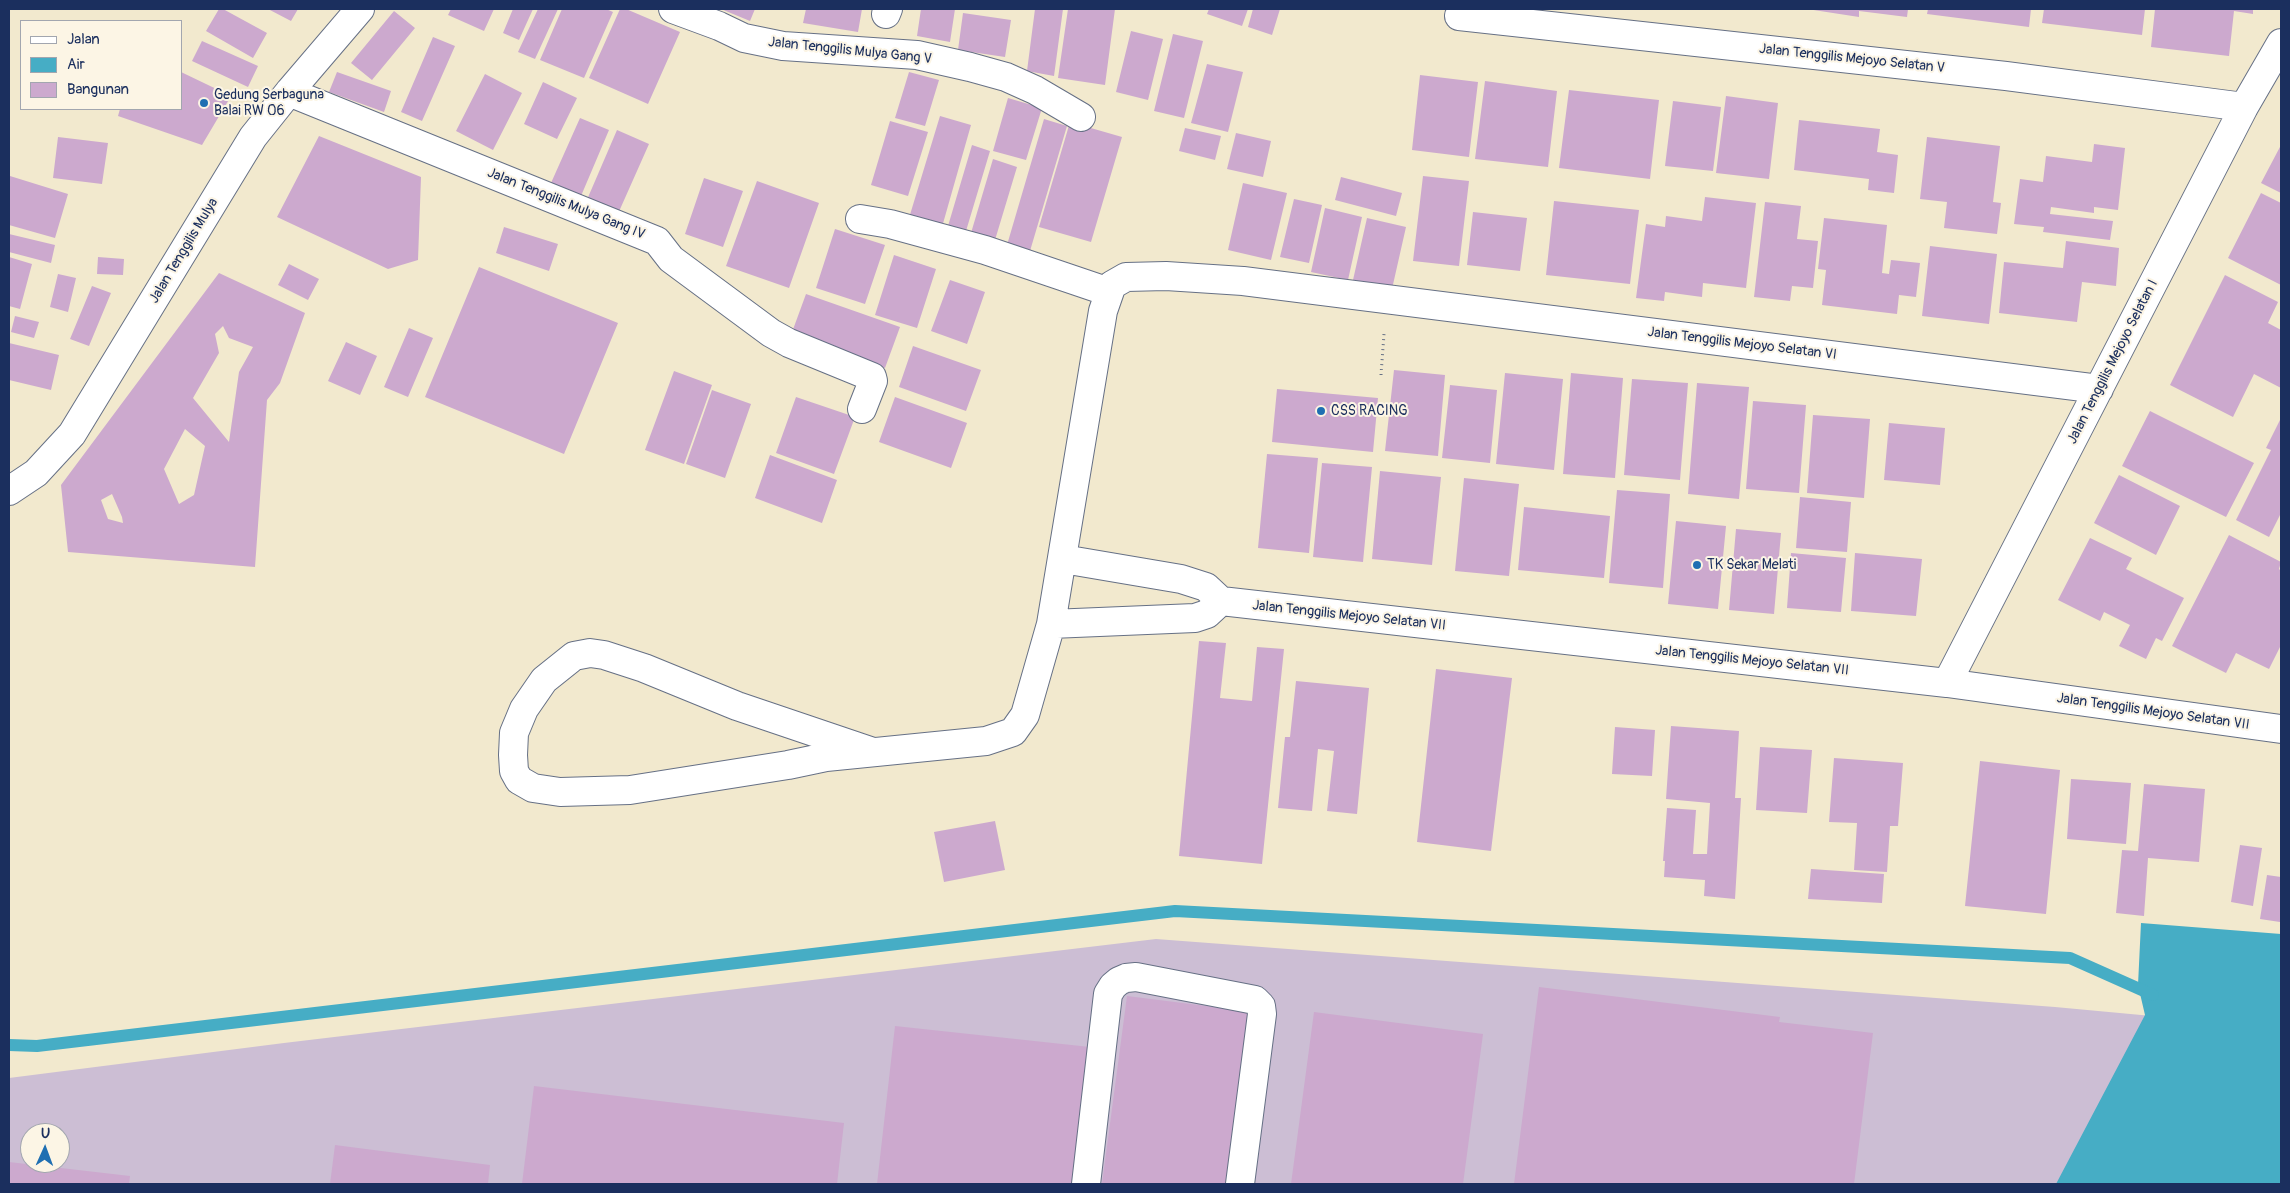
<!DOCTYPE html>
<html>
<head>
<meta charset="utf-8">
<style>
  body { margin:0 }
  #map { position:relative; width:2290px; height:1193px; overflow:hidden; background:#f2e9ce; font-family:Pangolin,sans-serif }
  canvas { display:block }
  .frame { position:absolute; inset:0; border:10px solid #1b2f5e; pointer-events:none }
  .legend { position:absolute; left:20px; top:20px; width:162px; height:90px; box-sizing:border-box; background:#fcf5e5; border:1px solid #a2a6af; margin:0; padding:6px 9px; list-style:none; font-size:15px; color:#1b2f5e }
  .legend li { display:flex; align-items:center; gap:10px; height:25px }
  .legend b { width:25px; border:1px solid #a2a6af }
  .north { position:absolute; left:20px; top:1123px; width:50px; height:50px; box-sizing:border-box; background:#fcf5e5; border:1px solid #a2a6af; border-radius:50%; rotate:2deg; font-size:14px; font-weight:700; line-height:20px; text-align:center; color:#1b2f5e }
  .north::after { content:''; display:block; margin:auto; width:18px; height:22px; background:#1f6fb2; clip-path:polygon(50% 0,100% 100%,50% 72%,0 100%) }
</style>
</head>
<body>
<div id="map">
<canvas width="2290" height="1193"></canvas>
<div class="frame"></div>
<ul class="legend">
<li><b style="height:6px;background:#fff"></b>Jalan</li>
<li><b style="height:14px;background:#46adc5"></b>Air</li>
<li><b style="height:14px;background:#cca9ce"></b>Bangunan</li>
</ul>
<div class="north">U</div>
</div>
<script>
const ctx = document.querySelector('canvas').getContext('2d');
ctx.lineJoin = 'round';
function fill(path, color) {
  ctx.fillStyle = color;
  ctx.fill(path, 'evenodd');
}
function poly(rows) {
  const path = new Path2D();
  for (const r of rows) {
    path.moveTo(r[0], r[1]);
    for (let i = 2; i < r.length; i += 2) path.lineTo(r[i], r[i + 1]);
  }
  return path;
}
function strokePath(path, color, width, dash) {
  ctx.strokeStyle = color;
  ctx.lineWidth = width;
  ctx.lineCap = dash ? 'butt' : 'round';
  ctx.setLineDash(dash || []);
  ctx.stroke(path);
}
function label(font, color, halo, rows, align = 'center') {
  ctx.font = font + ' Pangolin,sans-serif';
  ctx.lineWidth = 4;
  ctx.setLineDash([]);
  ctx.textBaseline = 'middle';
  ctx.strokeStyle = halo;
  ctx.fillStyle = color;
  for (const [text, x, y, turn = 0] of rows) {
    ctx.save();
    ctx.translate(x, y);
    ctx.rotate((+turn || 0) * Math.PI / 180);
    ctx.textAlign = isNaN(turn) ? turn : align;
    if (halo) ctx.strokeText(text, 0, 0);
    ctx.fillText(text, 0, 0);
    ctx.restore();
  }
}
fill(poly([
  [1156,939,2055,1007,2281,1028,2281,1184,9,1184,9,1078,284,1043],
  [30,1133,60,1133,60,1163,30,1163]
]), '#ccbed4');
fill(poly([
  [2141,923,2281,934,2281,1184,2056,1184,2145,1015,2138,985]
]), '#46adc5');
strokePath(poly([
  [9,1045,37,1046,1175,911,2070,958,2153,995]
]), '#46adc5', 12);
fill(poly([
  [219,9,223,9,267,33,253,58,206,31],
  [268,9,298,9,291,21],
  [451,9,494,9,484,31,448,15],
  [513,9,533,9,519,40,503,33],
  [538,9,558,9,535,59,518,52],
  [562,9,606,9,613,12,584,78,540,60],
  [620,9,626,9,680,32,648,104,589,78],
  [721,9,755,9,750,21],
  [806,9,862,9,858,32,803,23],
  [921,9,955,9,950,42,917,36],
  [1035,9,1063,9,1054,76,1027,71],
  [1068,9,1115,9,1105,85,1058,78],
  [1209,9,1248,9,1242,26,1207,14],
  [1253,9,1280,9,1272,35,1248,27],
  [1807,9,1908,9,1907,17,1859,11,1859,17],
  [1928,9,2031,9,2029,27,1927,14],
  [2044,9,2145,9,2142,35,2042,23],
  [2155,9,2253,9,2253,14,2234,11,2229,56,2151,47],
  [394,11,415,28,372,80,351,63],
  [963,13,1011,20,1005,57,958,50],
  [1131,31,1163,39,1148,100,1116,92],
  [1173,34,1203,41,1184,118,1154,111],
  [433,37,455,46,422,121,401,112],
  [202,41,258,66,248,87,192,61],
  [1207,64,1243,72,1228,132,1191,123],
  [181,72,231,96,202,145,118,116,120,109,181,109],
  [337,72,391,91,384,112,329,92],
  [909,72,939,80,925,126,895,118],
  [485,74,522,93,493,150,456,131],
  [1420,75,1478,82,1469,157,1412,150],
  [1485,81,1557,91,1548,167,1475,159],
  [543,82,577,98,557,139,524,124],
  [1569,90,1659,100,1650,179,1559,168],
  [1726,96,1778,103,1769,179,1716,173],
  [1008,98,1042,108,1026,160,993,151],
  [1673,101,1721,107,1713,171,1665,166],
  [940,116,971,125,942,227,909,218],
  [580,118,609,130,581,196,551,183],
  [1044,119,1067,126,1030,251,1007,245],
  [1799,120,1880,129,1877,152,1898,155,1894,193,1868,190,1869,179,1794,170],
  [890,121,928,132,908,196,871,185],
  [1070,122,1122,137,1091,242,1039,227],
  [1185,128,1221,136,1215,160,1179,151],
  [617,130,649,144,617,216,586,202],
  [1236,133,1271,141,1263,177,1227,169],
  [319,136,421,177,418,260,388,269,277,217],
  [58,137,108,143,102,184,53,178],
  [1927,137,2000,146,1993,202,2001,203,1997,234,1944,228,1947,202,1920,199],
  [2094,144,2125,148,2118,210,2094,207,2094,213,2051,207,2050,214,2113,221,2110,240,2043,232,2044,227,2014,224,2020,179,2043,182,2046,156,2092,162],
  [972,145,990,151,966,231,948,226],
  [2281,145,2281,193,2261,183],
  [993,159,1017,167,995,240,971,233],
  [10,176,68,194,55,238,9,225],
  [1423,176,1469,181,1459,266,1413,261],
  [1341,177,1402,193,1396,216,1335,200],
  [704,178,743,191,723,247,685,234],
  [757,181,819,203,789,288,726,266],
  [1243,183,1287,193,1271,260,1228,250],
  [2261,193,2281,203,2281,285,2228,258],
  [1705,197,1756,203,1746,288,1703,283,1702,297,1665,292,1664,301,1636,298,1646,224,1665,227,1666,216,1702,221],
  [1294,199,1322,205,1309,263,1280,257],
  [1554,201,1639,210,1630,284,1546,275],
  [1765,202,1801,206,1797,239,1818,241,1813,288,1792,286,1790,301,1754,297],
  [1325,208,1362,217,1348,280,1311,272],
  [1473,212,1527,218,1520,271,1467,265],
  [1367,218,1406,227,1392,289,1353,280],
  [1824,218,1887,225,1882,273,1889,274,1891,260,1920,263,1916,297,1899,295,1897,314,1822,305,1826,270,1818,269],
  [504,227,558,244,549,271,496,253],
  [835,229,885,245,865,304,816,288],
  [9,234,55,245,51,263,9,252],
  [2066,241,2119,248,2116,286,2082,282,2077,322,1999,313,2004,262,2063,268],
  [1930,246,1997,254,1989,324,1922,316],
  [894,255,936,269,917,328,875,315],
  [9,257,32,264,20,309,9,306],
  [98,257,124,259,123,275,97,274],
  [289,264,319,279,308,300,278,285],
  [479,267,618,323,564,454,425,397],
  [219,273,305,313,280,383,267,400,255,567,68,552,61,485],
  [223,326,229,338,253,347,239,372,229,442,193,398,219,353,215,334],
  [185,429,205,446,194,495,179,504,164,469],
  [112,494,122,517,123,523,108,519,101,500],
  [58,274,76,278,68,312,50,307],
  [2225,275,2278,302,2268,323,2281,330,2281,388,2254,374,2233,417,2170,385],
  [950,280,985,292,967,344,931,331],
  [92,286,111,293,89,346,70,339],
  [806,294,900,327,885,368,791,335],
  [15,316,39,322,34,338,11,332],
  [409,328,433,338,408,397,384,387],
  [346,342,377,356,360,395,328,381],
  [9,343,59,355,51,390,9,380],
  [913,346,981,370,966,411,899,387],
  [1394,370,1445,375,1438,456,1385,451],
  [674,371,712,385,684,464,645,450],
  [1505,373,1563,379,1554,470,1496,464],
  [1571,373,1623,378,1615,478,1563,474],
  [1632,379,1688,383,1680,480,1624,475],
  [1697,383,1749,387,1739,499,1688,494],
  [1450,385,1497,390,1490,463,1442,458],
  [1277,389,1378,398,1373,452,1272,442],
  [712,390,751,404,725,478,686,464],
  [796,397,855,417,834,474,776,453],
  [895,397,967,423,951,468,879,442],
  [1753,401,1806,405,1799,493,1746,489],
  [2150,411,2254,463,2226,517,2122,466],
  [1813,415,1870,419,1864,498,1807,493],
  [2281,418,2281,513,2269,537,2236,520,2271,450,2266,448],
  [1889,423,1945,428,1940,485,1884,480],
  [1267,454,1318,458,1309,553,1258,548],
  [770,455,837,480,822,523,755,498],
  [1322,463,1372,467,1363,562,1313,557],
  [1380,471,1441,477,1432,565,1372,559],
  [2119,475,2180,506,2156,555,2094,523],
  [1464,478,1519,484,1509,576,1455,571],
  [1617,490,1670,494,1663,588,1609,583],
  [1800,497,1851,502,1847,552,1796,548],
  [1524,507,1610,516,1604,578,1518,570],
  [1676,521,1726,526,1718,609,1668,604],
  [1736,529,1781,533,1774,614,1729,610],
  [2229,535,2281,562,2279,569,2281,571,2281,645,2269,669,2236,653,2226,673,2172,646],
  [2090,538,2132,558,2126,569,2184,598,2162,641,2156,638,2146,659,2119,646,2130,625,2104,612,2100,621,2058,600],
  [1791,553,1846,558,1841,612,1787,608],
  [1855,553,1922,559,1916,616,1851,611],
  [1199,641,1226,643,1220,698,1252,701,1257,647,1284,649,1262,864,1179,856],
  [1436,669,1512,678,1491,851,1417,842],
  [1296,681,1369,688,1357,814,1327,811,1334,751,1318,749,1312,811,1278,808,1285,737,1290,737],
  [1671,726,1739,731,1735,798,1741,798,1735,899,1704,896,1705,880,1664,877,1665,861,1663,861,1667,808,1696,810,1693,854,1707,854,1710,803,1666,799],
  [1615,727,1655,730,1652,776,1612,774],
  [1760,747,1812,750,1807,813,1756,810],
  [1834,758,1903,763,1898,826,1890,826,1887,872,1854,870,1857,823,1829,822],
  [1980,761,2060,770,2046,914,1965,906],
  [2071,779,2131,783,2126,844,2067,839],
  [2144,784,2205,789,2199,862,2148,858,2144,916,2116,913,2122,850,2138,851],
  [995,821,1005,870,944,882,934,832],
  [2240,845,2262,848,2253,906,2231,902],
  [1811,869,1884,874,1882,903,1808,899],
  [2267,875,2281,877,2280,922,2260,919],
  [1539,987,1780,1017,1779,1022,1873,1033,1854,1184,1514,1184],
  [1127,996,1254,1012,1231,1184,1102,1184],
  [1314,1012,1483,1034,1463,1184,1291,1184],
  [895,1026,1090,1047,1075,1184,877,1184],
  [534,1086,844,1123,837,1184,522,1184],
  [335,1145,490,1165,488,1184,330,1184],
  [9,1162,130,1176,129,1184,9,1184]
]), '#cca9ce');
const minor = poly([
  [673,9,719,26,744,38,783,46,917,55,970,67,1006,77,1035,90,1081,117],
  [886,14,888,9],
  [1459,16,2006,76,2244,107],
  [289,92,657,241,671,259,771,333,789,343,872,377,873,381,862,409],
  [860,219,890,224,985,250,1109,292],
  [9,491,36,473,72,434,253,137,289,92,360,9],
  [1063,559,1181,579,1206,587,1221,601,1947,683,2281,729],
  [1051,624,1195,618,1207,614,1221,601],
  [1947,683,2244,107,2281,43],
  [873,752,737,706,644,668,604,655,590,653,574,656,544,680,524,709,514,733,513,755,514,771,519,780,533,788,560,792,630,790,788,765,826,757,986,741,1013,732,1025,715,1051,624,1103,311,1112,285,1126,277,1166,276,1243,281,2099,389],
  [1086,1184,1108,994,1113,986,1119,981,1126,978,1136,977,1255,1000,1261,1006,1262,1014,1240,1184]
]);
strokePath(minor, '#667085', 30);
strokePath(poly([
  [1381,375,1384,334]
]), '#667085', 3, [1, 4]);
strokePath(minor, '#fff', 28);
for (const [x, y, r, color] of [
  [204,103,5,"#1f6fb2"],
  [1321,411,5,"#1f6fb2"],
  [1697,565,5,"#1f6fb2"]
]) {
  const dot = new Path2D();
  dot.arc(x, y, r, 0, 2 * Math.PI);
  ctx.fillStyle = color;
  ctx.fill(dot);
  strokePath(dot, '#fcf5e5', 2);
}
label('14px', '#1b2f5e', '#fcf5e5', [
  ["Jalan Tenggilis Mulya Gang V",850,51,6],
  ["Jalan Tenggilis Mejoyo Selatan V",1852,59,6],
  ["Jalan Tenggilis Mulya Gang IV",566,204,22],
  ["Jalan Tenggilis Mulya",184,251,-59],
  ["Jalan Tenggilis Mejoyo Selatan VI",1742,344,7],
  ["Jalan Tenggilis Mejoyo Selatan I",2113,362,-63],
  ["Jalan Tenggilis Mejoyo Selatan VII",1349,616,6],
  ["Jalan Tenggilis Mejoyo Selatan VII",1752,661,6],
  ["Jalan Tenggilis Mejoyo Selatan VII",2153,712,8]
]);
label('14px', '#1b2f5e', '#fcf5e5', [
  ["Gedung Serbaguna",214,95],
  ["Balai RW 06",214,111],
  ["CSS RACING",1331,411],
  ["TK Sekar Melati",1707,565]
], 'left');
</script>
</body>
</html>
